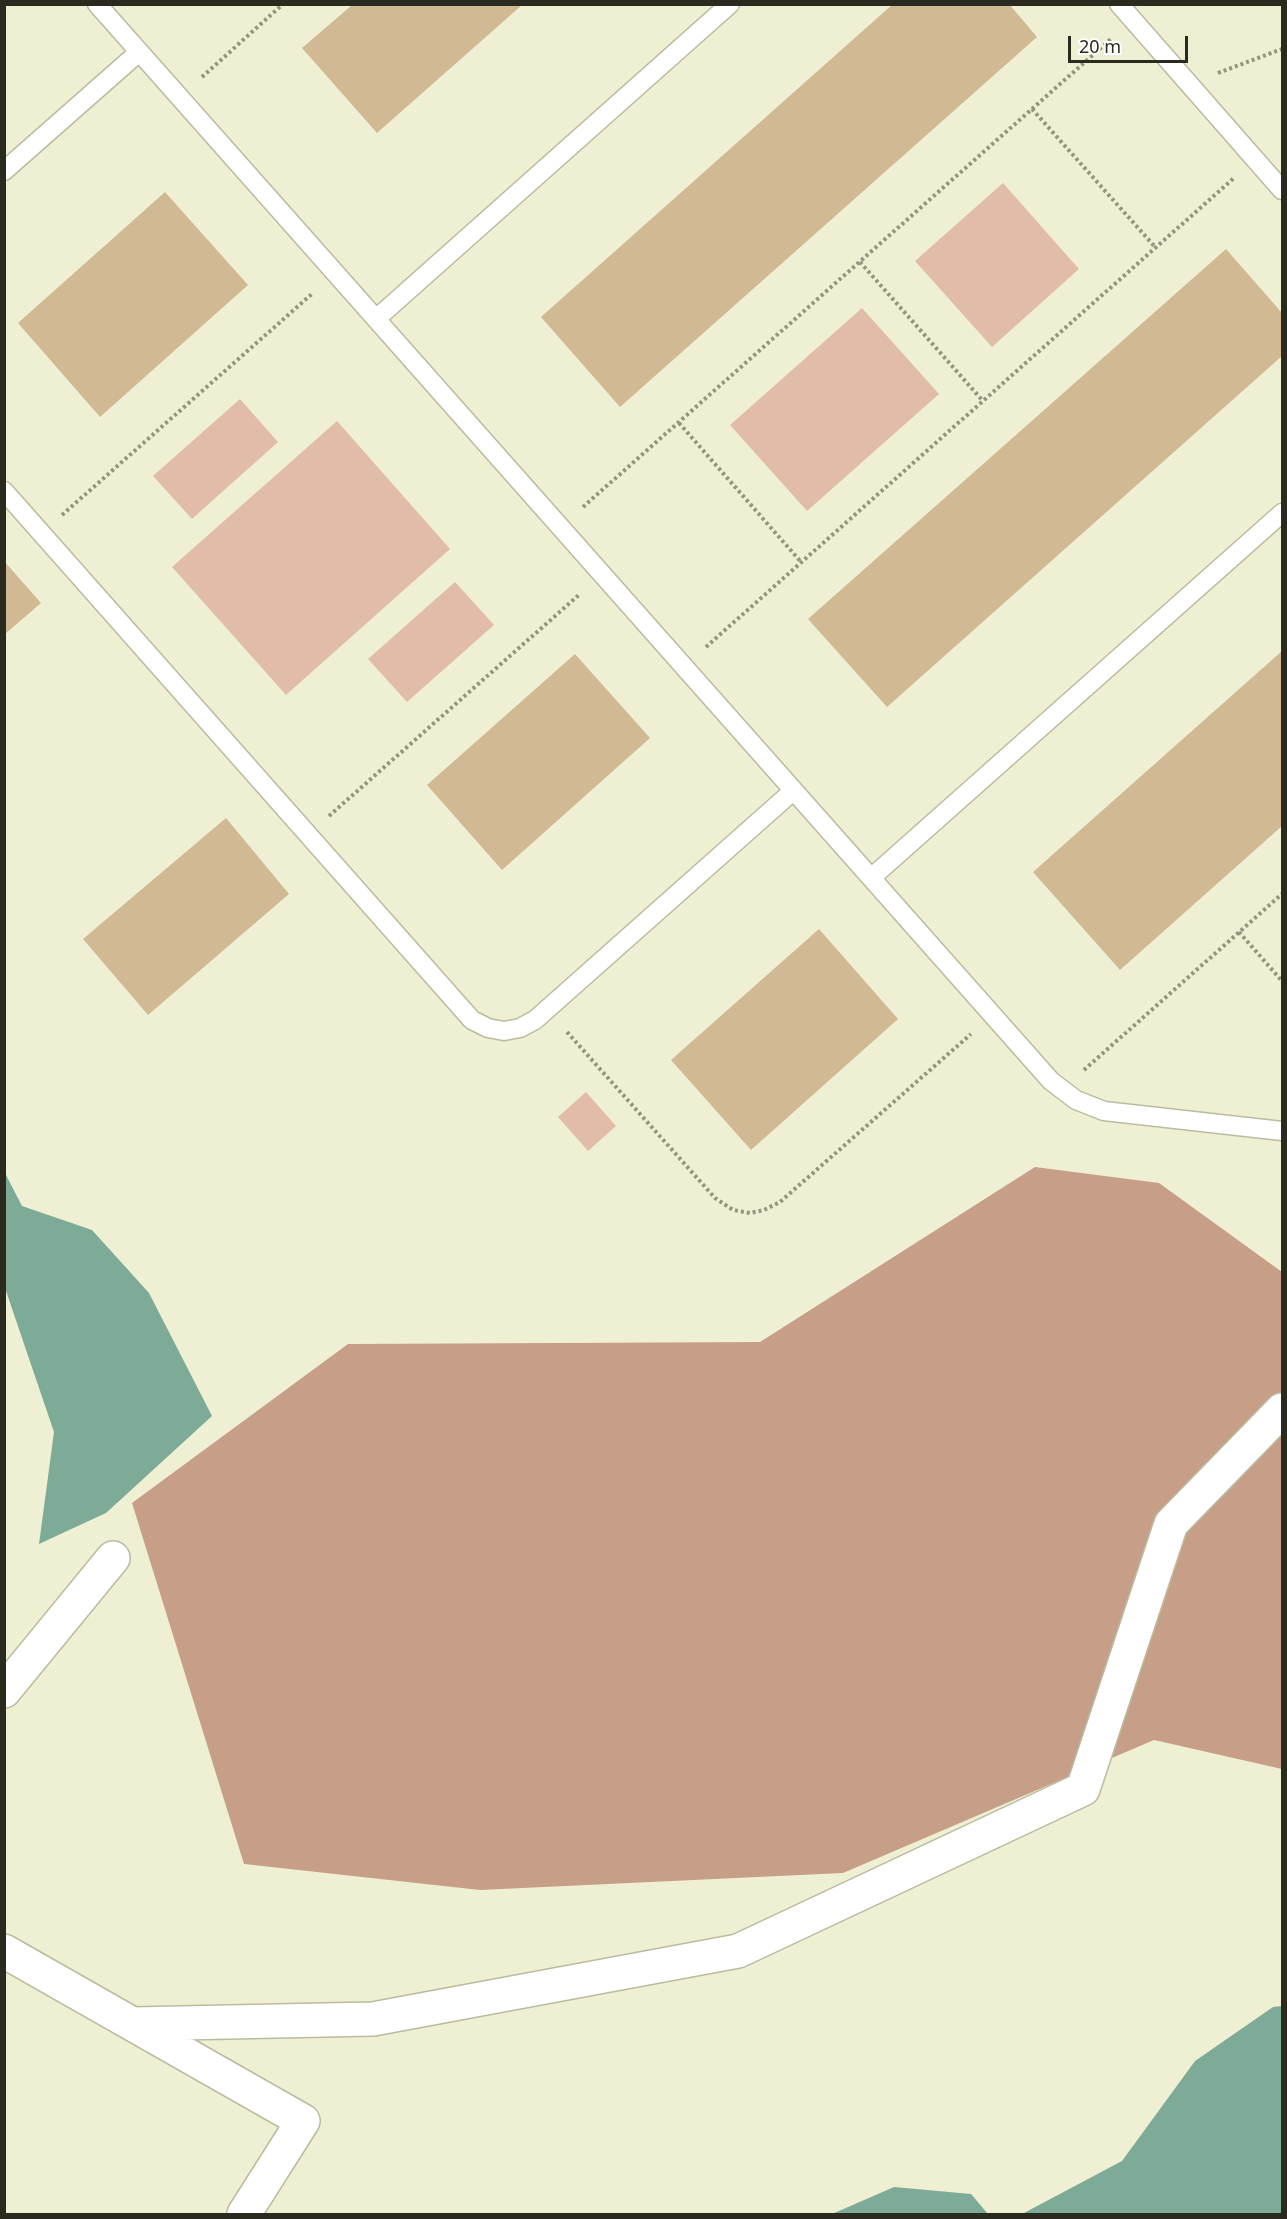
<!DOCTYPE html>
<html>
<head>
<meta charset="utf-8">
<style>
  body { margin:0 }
  #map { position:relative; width:1287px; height:2219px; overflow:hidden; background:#eff0d3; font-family:"Noto Sans",sans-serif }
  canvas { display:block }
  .frame { position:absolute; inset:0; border:6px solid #2a2a1f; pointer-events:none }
  .scale { position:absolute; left:1068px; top:36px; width:120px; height:27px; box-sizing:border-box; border:3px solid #2a2a1f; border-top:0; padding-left:8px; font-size:18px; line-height:21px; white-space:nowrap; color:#2a2a1f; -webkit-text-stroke:4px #fff; paint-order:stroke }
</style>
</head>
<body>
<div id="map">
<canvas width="1287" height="2219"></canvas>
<div class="frame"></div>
<div class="scale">20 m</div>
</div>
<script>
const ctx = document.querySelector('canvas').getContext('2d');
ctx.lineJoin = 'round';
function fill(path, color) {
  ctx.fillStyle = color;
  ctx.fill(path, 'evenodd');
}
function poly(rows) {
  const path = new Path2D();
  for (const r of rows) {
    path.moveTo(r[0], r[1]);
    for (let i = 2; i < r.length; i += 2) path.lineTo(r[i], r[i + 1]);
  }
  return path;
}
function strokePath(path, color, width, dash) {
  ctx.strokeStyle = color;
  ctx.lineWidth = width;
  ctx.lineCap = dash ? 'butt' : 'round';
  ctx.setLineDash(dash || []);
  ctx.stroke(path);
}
fill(poly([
  [1003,183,1079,269,992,347,915,261],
  [862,308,939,394,807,511,730,425],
  [240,399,278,442,192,519,153,476],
  [337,421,450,549,286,695,172,567],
  [455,582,494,625,407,702,368,659],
  [586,1092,616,1126,588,1151,558,1117]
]), '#e1bda9');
fill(poly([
  [1035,1167,1159,1183,1282,1272,1282,1769,1154,1740,843,1873,480,1890,244,1864,132,1503,348,1344,760,1342]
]), '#c79f88');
fill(poly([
  [5,1173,22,1206,92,1230,149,1293,212,1416,106,1513,39,1544,54,1432,5,1288],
  [1282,2006,1282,2214,1022,2214,1122,2161,1195,2061,1273,2007],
  [894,2187,971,2194,988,2214,832,2214]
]), '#7dab97');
fill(poly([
  [893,4,1009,4,1037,37,620,407,541,317],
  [352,5,522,5,377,133,302,48],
  [165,192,248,285,100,417,18,323],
  [1226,249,1282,313,1282,356,887,707,808,619],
  [4,561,41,603,4,635],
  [1282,651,1282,826,1120,970,1033,872],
  [575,654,650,738,502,870,427,785],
  [226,818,289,894,148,1015,83,939],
  [819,929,898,1019,751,1150,671,1060]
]), '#d0b993');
const service = poly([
  [97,4,1051,1081,1076,1100,1104,1111,1282,1131],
  [1119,4,1282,190],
  [4,171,139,52],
  [376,319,730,4],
  [4,491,472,1020,488,1028,504,1031,520,1028,535,1020,793,791],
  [871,878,1282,513]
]);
const minor = poly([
  [4,1691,113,1558],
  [4,1951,303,2121,244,2214],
  [133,2024,373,2019,738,1951,1083,1789,1171,1524,1282,1410]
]);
strokePath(service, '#babb9f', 21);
strokePath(minor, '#babb9f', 36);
strokePath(poly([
  [1218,73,1282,49],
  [202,77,283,4],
  [1032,109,1156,248],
  [860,262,983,401],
  [679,423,801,562],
  [583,507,1112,38],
  [62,515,313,293],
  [706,647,1234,178],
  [329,816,580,594],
  [1239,932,1282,981],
  [567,1032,715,1198,733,1210,750,1213,764,1210,780,1202,971,1034],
  [1084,1070,1282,894]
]), '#949480', 4, [3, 3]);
strokePath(service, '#fff', 18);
strokePath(minor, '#fff', 33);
</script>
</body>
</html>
